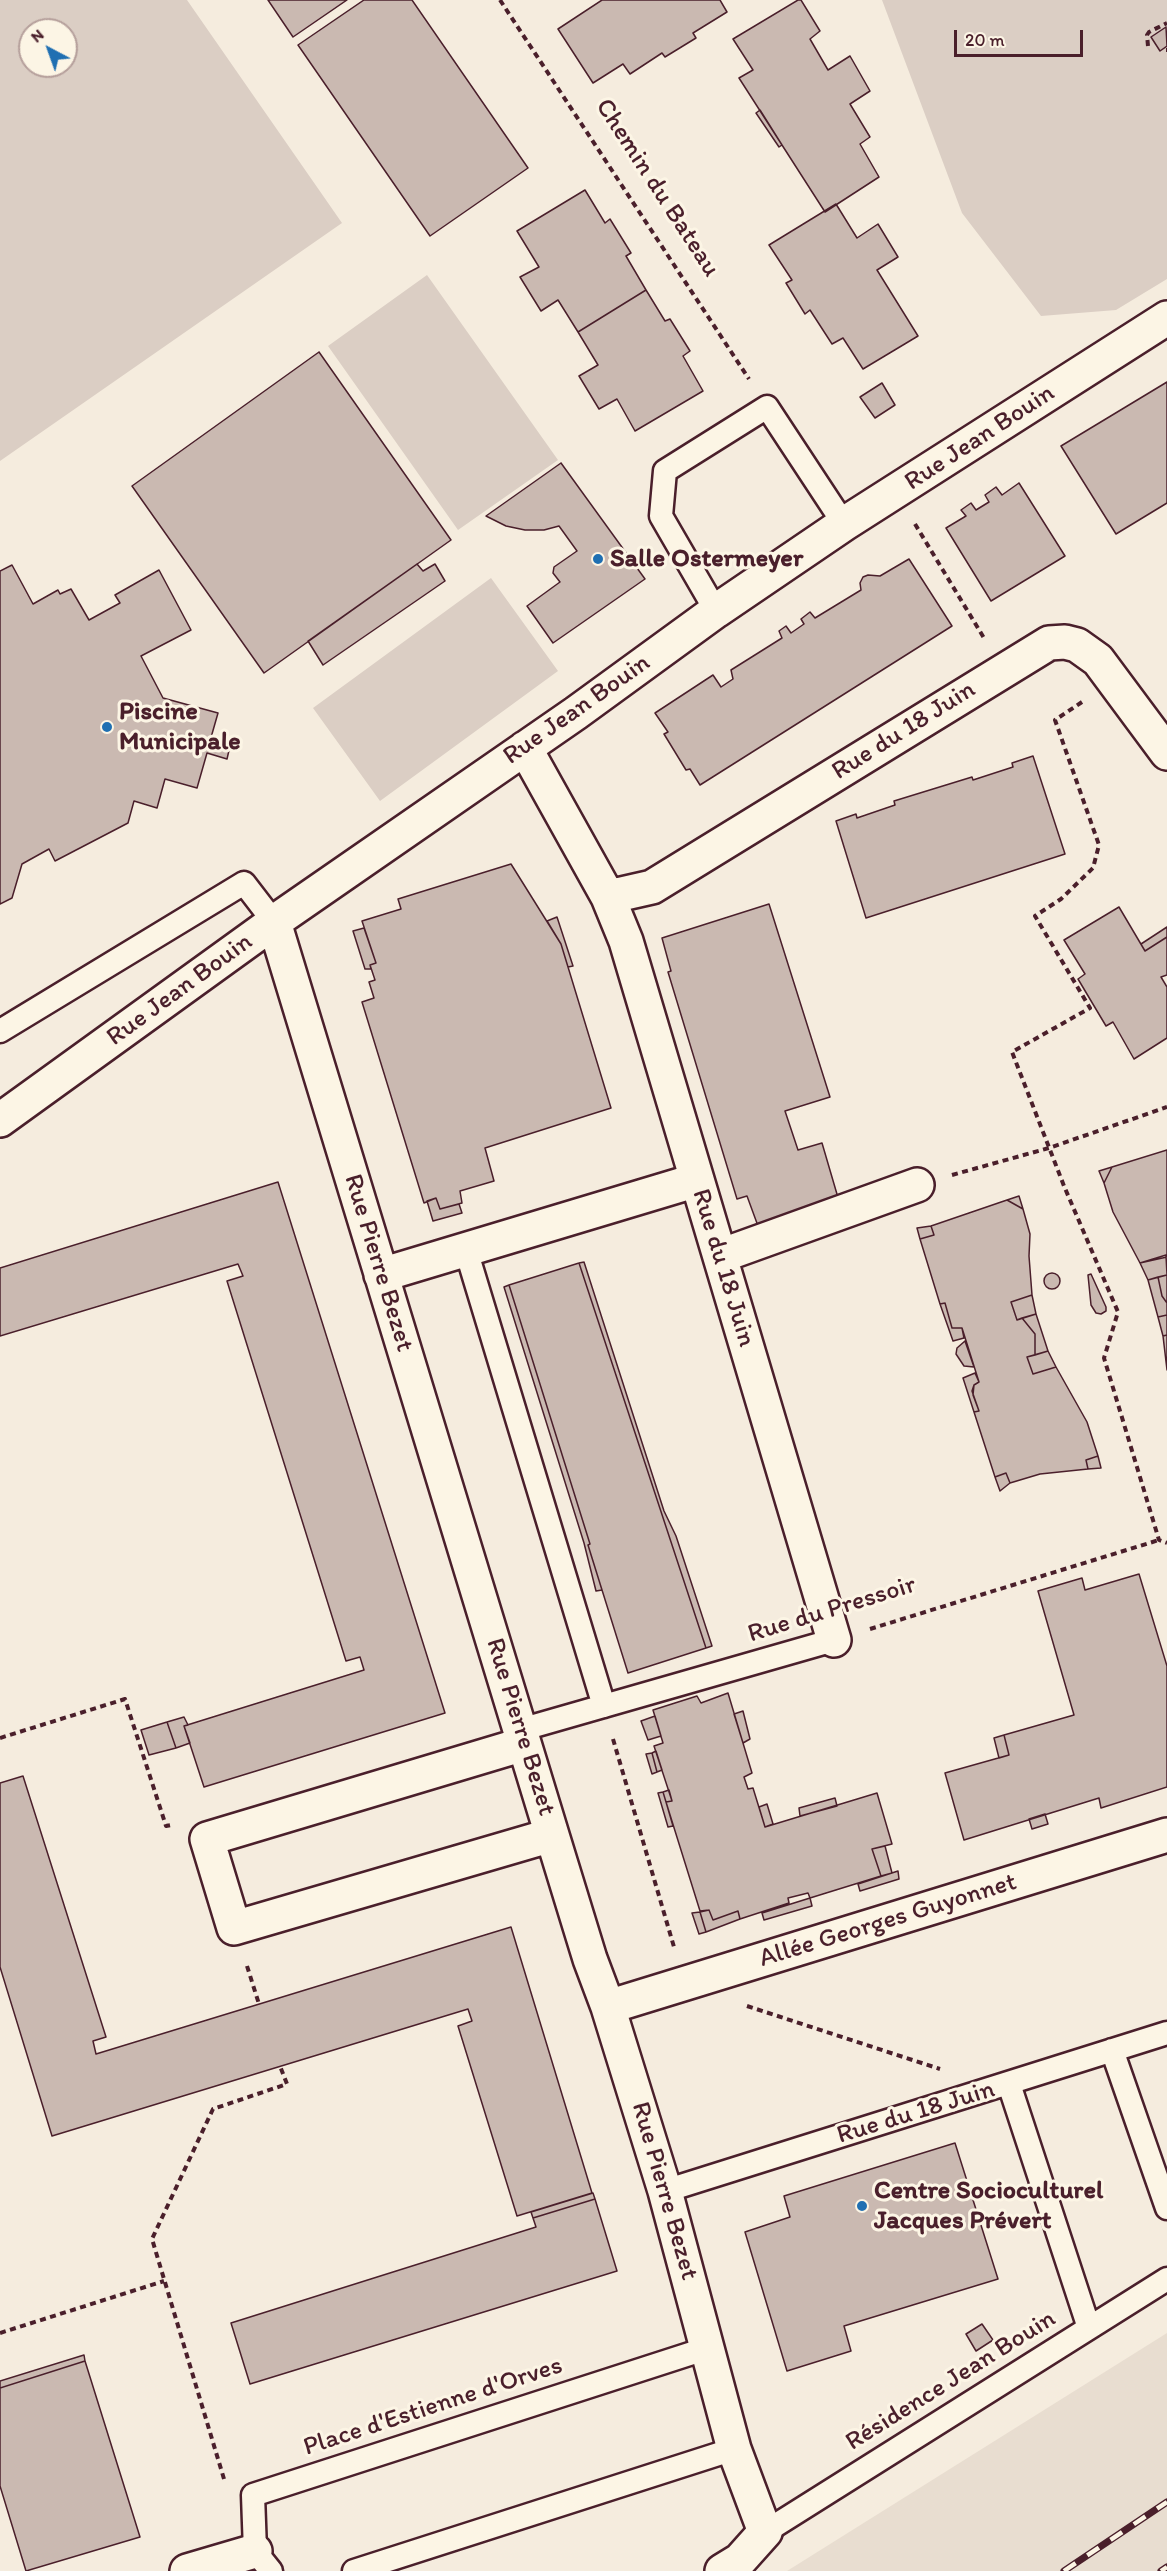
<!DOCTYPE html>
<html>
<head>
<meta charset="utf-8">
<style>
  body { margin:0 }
  #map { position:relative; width:1167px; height:2571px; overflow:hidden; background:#f5ecde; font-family:Itim,sans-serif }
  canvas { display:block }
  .north { position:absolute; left:18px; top:18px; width:60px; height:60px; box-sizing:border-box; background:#fcf5e5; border:2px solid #b59f9b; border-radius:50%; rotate:319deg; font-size:16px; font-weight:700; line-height:24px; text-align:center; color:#4a1f2b }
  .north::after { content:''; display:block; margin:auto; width:21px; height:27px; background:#1f6fb2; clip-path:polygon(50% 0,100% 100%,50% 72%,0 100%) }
  .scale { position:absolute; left:954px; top:30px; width:129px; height:27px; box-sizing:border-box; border:3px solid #4a1f2b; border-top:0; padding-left:8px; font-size:18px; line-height:21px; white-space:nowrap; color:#4a1f2b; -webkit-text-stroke:4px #fcf5e5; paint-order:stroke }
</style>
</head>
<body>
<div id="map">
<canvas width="1167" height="2571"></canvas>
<div class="north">N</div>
<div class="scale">20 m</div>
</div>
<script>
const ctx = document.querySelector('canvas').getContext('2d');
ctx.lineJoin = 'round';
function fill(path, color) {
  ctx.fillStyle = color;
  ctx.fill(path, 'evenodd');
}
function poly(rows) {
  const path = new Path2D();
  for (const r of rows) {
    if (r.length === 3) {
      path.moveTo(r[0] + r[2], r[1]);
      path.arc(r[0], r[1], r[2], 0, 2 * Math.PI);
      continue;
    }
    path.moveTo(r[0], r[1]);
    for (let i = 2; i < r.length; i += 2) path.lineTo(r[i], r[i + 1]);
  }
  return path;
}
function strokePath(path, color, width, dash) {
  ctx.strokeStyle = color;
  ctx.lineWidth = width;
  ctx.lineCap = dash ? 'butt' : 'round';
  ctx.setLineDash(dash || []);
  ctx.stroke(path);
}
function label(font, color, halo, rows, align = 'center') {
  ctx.font = font + ' Itim,sans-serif';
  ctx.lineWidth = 6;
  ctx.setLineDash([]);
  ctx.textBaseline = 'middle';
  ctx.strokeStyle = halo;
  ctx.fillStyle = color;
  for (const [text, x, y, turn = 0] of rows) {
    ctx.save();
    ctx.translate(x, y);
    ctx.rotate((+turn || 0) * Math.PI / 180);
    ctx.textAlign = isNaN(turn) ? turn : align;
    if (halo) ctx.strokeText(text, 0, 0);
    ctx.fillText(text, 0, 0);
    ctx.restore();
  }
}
fill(poly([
  [1167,2333,1167,2571,787,2571]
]), '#e8ddd0');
fill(poly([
  [0,0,187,0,342,223,0,461],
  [30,30,66,30,66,66,30,66],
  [882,0,1167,0,1167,279,1116,310,1041,316,962,213],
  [427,275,558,460,458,530,328,346],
  [491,578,558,671,380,801,313,708]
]), '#dbcec4');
const building = poly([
  [268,0,347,0,293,37,268,0],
  [364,0,412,0,528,168,430,236,298,45,364,0],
  [602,0,720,0,727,12,693,33,696,38,665,57,662,53,630,74,623,64,593,83,558,29,602,0],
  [798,0,801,0,820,31,810,39,828,70,850,56,870,91,850,104,870,137,860,144,879,177,825,212,739,78,753,70,733,39,798,0],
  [1166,27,1167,46,1160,51,1151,37,1166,27],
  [760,110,782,145,779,147,756,113,760,110],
  [585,190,605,223,610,219,631,253,626,256,646,290,578,332,558,300,541,311,520,277,539,267,517,231,585,190],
  [836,204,857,238,878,224,898,257,877,270,918,336,863,369,843,338,832,344,810,310,805,314,786,283,792,280,769,245,836,204],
  [646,290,665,321,670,319,690,351,683,356,703,391,635,431,617,399,599,409,579,376,598,365,578,332,646,290],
  [319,352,451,540,264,673,132,486,319,352],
  [1167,382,1167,503,1116,534,1061,446,1167,382],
  [882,383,895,405,875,418,860,397,882,383],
  [561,463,645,579,553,643,527,606,560,582,553,573,554,567,577,551,559,526,544,530,525,530,506,526,486,516,561,463],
  [1019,483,1065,556,991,601,946,528,966,516,961,510,971,503,976,510,989,502,985,495,996,487,1002,495,1019,483],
  [909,559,952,626,700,785,690,769,686,770,664,734,668,732,655,713,713,675,721,687,733,679,731,670,782,638,779,631,786,626,791,633,804,624,801,619,810,612,815,618,861,590,860,583,863,577,868,575,880,576,909,559],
  [417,564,423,571,435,564,445,581,323,665,308,641,417,564],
  [12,565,33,604,58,590,60,594,71,589,89,620,120,603,115,595,159,570,191,630,141,656,163,698,218,713,210,741,230,746,227,759,207,753,197,788,165,779,157,808,134,801,128,823,55,861,49,849,22,864,12,898,0,904,0,571,12,565],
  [1033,756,1065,854,866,918,836,821,856,814,857,818,895,805,894,801,972,777,973,780,1013,767,1012,763,1033,756],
  [511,864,561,944,611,1108,485,1148,494,1181,460,1191,462,1203,440,1209,436,1198,424,1203,362,1002,374,998,369,982,375,980,370,965,376,963,362,921,401,909,398,899,511,864],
  [769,904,830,1097,785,1111,798,1150,822,1143,839,1201,758,1226,747,1196,737,1199,668,972,671,971,662,938,769,904],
  [1119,907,1145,951,1167,937,1167,975,1161,977,1167,987,1167,1038,1134,1059,1113,1022,1106,1026,1078,979,1085,974,1064,940,1119,907],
  [557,917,573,966,568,967,561,944,547,921,557,917],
  [1167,927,1167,937,1145,951,1141,944,1167,927],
  [364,928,376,963,370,965,371,969,365,969,353,931,364,928],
  [1167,1150,1167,1257,1140,1263,1113,1212,1104,1183,1112,1167,1167,1150],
  [1112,1167,1104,1183,1099,1171,1112,1167],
  [278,1182,445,1713,204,1787,184,1726,364,1670,360,1657,346,1661,227,1281,243,1276,238,1264,0,1336,0,1268,278,1182],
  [1019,1196,1023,1209,1007,1200,1019,1196],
  [436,1198,440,1209,459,1204,462,1213,433,1221,427,1201,436,1198],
  [1007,1200,1023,1209,1030,1234,1029,1256,1032,1295,1011,1302,1017,1320,1022,1318,1035,1334,1035,1355,1027,1357,1033,1374,1056,1367,1087,1422,1098,1456,1086,1460,1088,1469,1040,1474,1010,1483,1006,1473,995,1477,974,1412,979,1411,972,1391,974,1385,979,1382,962,1328,952,1328,945,1303,940,1304,920,1239,934,1235,931,1226,1007,1200],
  [931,1226,934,1235,920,1239,917,1228,931,1226],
  [1166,1255,1167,1275,1148,1280,1140,1263,1166,1255],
  [584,1262,664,1511,676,1536,712,1646,706,1648,579,1263,584,1262],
  [579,1263,706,1648,628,1673,592,1558,588,1545,590,1544,509,1285,579,1263],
  [1052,1281,8],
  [1091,1274,1106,1307,1106,1311,1101,1314,1096,1313,1091,1305,1088,1275,1091,1274],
  [1167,1275,1167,1303,1162,1296,1158,1277,1167,1275],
  [1158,1277,1162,1296,1167,1303,1167,1315,1158,1317,1148,1280,1158,1277],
  [509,1285,590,1544,588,1545,602,1590,596,1591,584,1543,504,1287,509,1285],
  [1032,1295,1036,1314,1017,1320,1011,1302,1032,1295],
  [945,1303,952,1328,962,1328,964,1338,953,1341,940,1304,945,1303],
  [1036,1314,1048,1351,1035,1355,1035,1334,1022,1318,1036,1314],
  [1167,1315,1167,1335,1163,1336,1158,1317,1167,1315],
  [1167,1335,1167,1370,1163,1336,1167,1335],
  [965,1341,974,1367,964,1366,956,1354,957,1348,965,1341],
  [1048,1351,1056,1367,1033,1374,1027,1357,1048,1351],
  [975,1373,979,1382,974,1385,973,1395,979,1411,974,1412,963,1378,975,1373],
  [1098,1456,1101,1468,1088,1469,1086,1460,1098,1456],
  [1006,1473,1010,1483,1000,1491,995,1477,1006,1473],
  [1139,1574,1167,1666,1167,1787,1101,1808,1099,1798,964,1840,945,1773,1009,1755,1004,1735,1074,1715,1038,1591,1082,1578,1085,1590,1139,1574],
  [728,1693,752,1773,744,1777,748,1789,753,1788,765,1827,877,1793,892,1844,872,1849,881,1876,810,1898,808,1893,788,1898,789,1903,740,1919,738,1911,713,1920,709,1910,700,1911,666,1802,672,1801,654,1746,663,1743,653,1710,697,1696,701,1703,728,1693],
  [743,1711,750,1739,743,1743,734,1714,743,1711],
  [655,1716,661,1736,648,1740,641,1721,655,1716],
  [184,1717,188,1725,184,1726,190,1743,176,1748,167,1722,184,1717],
  [167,1722,176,1748,149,1755,141,1730,167,1722],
  [1004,1735,1009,1755,999,1758,994,1738,1004,1735],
  [656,1751,662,1770,657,1772,652,1753,656,1751],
  [652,1753,657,1772,652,1774,646,1754,652,1753],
  [23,1776,106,2037,93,2041,96,2054,511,1927,592,2193,517,2216,458,2026,472,2021,468,2009,52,2136,0,1967,0,1783,23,1776],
  [669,1790,672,1801,666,1802,663,1792,669,1790],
  [663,1792,666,1802,673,1826,668,1827,658,1793,663,1792],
  [835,1798,837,1806,800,1816,799,1808,835,1798],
  [767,1804,773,1824,765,1827,759,1807,767,1804],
  [1045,1814,1048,1824,1032,1829,1029,1819,1045,1814],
  [885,1846,892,1873,881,1876,872,1849,885,1846],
  [898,1871,899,1879,860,1891,858,1884,898,1871],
  [810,1898,812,1906,764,1920,762,1913,810,1898],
  [709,1910,713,1920,738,1911,740,1919,706,1932,700,1912,709,1910],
  [700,1912,706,1932,699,1934,692,1913,700,1912],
  [955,2143,998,2279,844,2326,851,2351,787,2371,745,2232,790,2217,784,2196,955,2143],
  [593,2193,595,2199,533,2218,531,2212,593,2193],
  [595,2199,617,2271,250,2384,231,2323,536,2227,533,2218,595,2199],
  [982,2324,993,2340,976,2351,966,2334,982,2324],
  [84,2355,85,2361,0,2388,0,2381,84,2355],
  [85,2361,140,2537,26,2571,0,2486,0,2388,85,2361]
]);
fill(building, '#cab9b1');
strokePath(building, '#4a1f2b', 1.5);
const lane = poly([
  [716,611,661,516,665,471,767,407,844,524],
  [0,1031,244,883,274,922],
  [466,1250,604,1706],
  [520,1730,834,1640],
  [1112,2050,1167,2208],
  [1009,2084,1089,2328],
  [665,2191,1167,2033],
  [765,2532,1167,2279],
  [271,2571,255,2551,253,2495,708,2348],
  [354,2571,734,2449]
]);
const street = poly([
  [525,748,608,897,652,887,1049,643,1065,642,1077,645,1098,660,1167,753],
  [608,897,626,941,834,1640],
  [274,922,552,1835,590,1959,608,2007,665,2191,734,2449,765,2532,740,2560,722,2571],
  [0,1120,274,922,576,713,716,611,844,524,1167,318],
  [720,1256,917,1185],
  [381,1275,697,1180],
  [524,1744,207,1839,234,1928,552,1835],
  [608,2007,1167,1835],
  [187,2571,255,2551]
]);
strokePath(lane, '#4a1f2b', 27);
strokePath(street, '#4a1f2b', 38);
strokePath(poly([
  [500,0,749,379],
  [1148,46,1147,35,1149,32,1167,23],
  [1166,50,1167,50],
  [915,524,984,638],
  [1082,702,1055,720,1099,845,1093,868,1061,899,1035,916,1090,1008,1012,1052,1064,1186,1118,1312,1104,1358,1159,1540,1167,1543],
  [952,1175,1049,1148,1167,1107],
  [870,1629,1159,1540],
  [0,1738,125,1699,166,1826,171,1825],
  [613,1739,674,1947],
  [247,1966,259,2004],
  [747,2006,940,2069],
  [0,2333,164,2281],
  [224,2479,152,2239,213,2109,287,2084,280,2066]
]), '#4a1f2b', 4, [6, 4.5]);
strokePath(lane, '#fcf5e5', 22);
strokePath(street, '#fcf5e5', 33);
const rail = poly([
  [1064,2571,1167,2502],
  [1161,2571,1167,2567]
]);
strokePath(rail, '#4a1f2b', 7);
strokePath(rail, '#fcf5e5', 4.5, [14]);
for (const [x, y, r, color] of [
  [598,559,6,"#1f6fb2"],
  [107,727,6,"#1f6fb2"],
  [862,2206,6,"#1f6fb2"]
]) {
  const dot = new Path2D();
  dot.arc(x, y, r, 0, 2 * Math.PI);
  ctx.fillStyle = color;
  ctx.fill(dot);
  strokePath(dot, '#fcf5e5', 2);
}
label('26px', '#4a1f2b', '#fcf5e5', [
  ["Chemin du Bateau",657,188,57],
  ["Rue Jean Bouin",980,438,-33],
  ["Rue Jean Bouin",577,710,-35],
  ["Rue du 18 Juin",904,731,-32],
  ["Rue Jean Bouin",180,990,-36],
  ["Rue Pierre Bezet",378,1263,73],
  ["Rue du 18 Juin",723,1268,73],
  ["Rue du Pressoir",832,1610,-17],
  ["Rue Pierre Bezet",520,1727,73],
  ["Allée Georges Guyonnet",888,1921,-17],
  ["Rue du 18 Juin",916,2113,-17],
  ["Rue Pierre Bezet",664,2191,74],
  ["Résidence Jean Bouin",951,2381,-32],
  ["Place d'Estienne d'Orves",433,2407,-18]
]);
label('bold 26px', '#4a1f2b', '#fcf5e5', [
  ["Salle Ostermeyer",610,559],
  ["Piscine",119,712],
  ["Municipale",119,742],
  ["Centre Socioculturel",874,2191],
  ["Jacques Prévert",874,2221]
], 'left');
</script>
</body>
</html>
